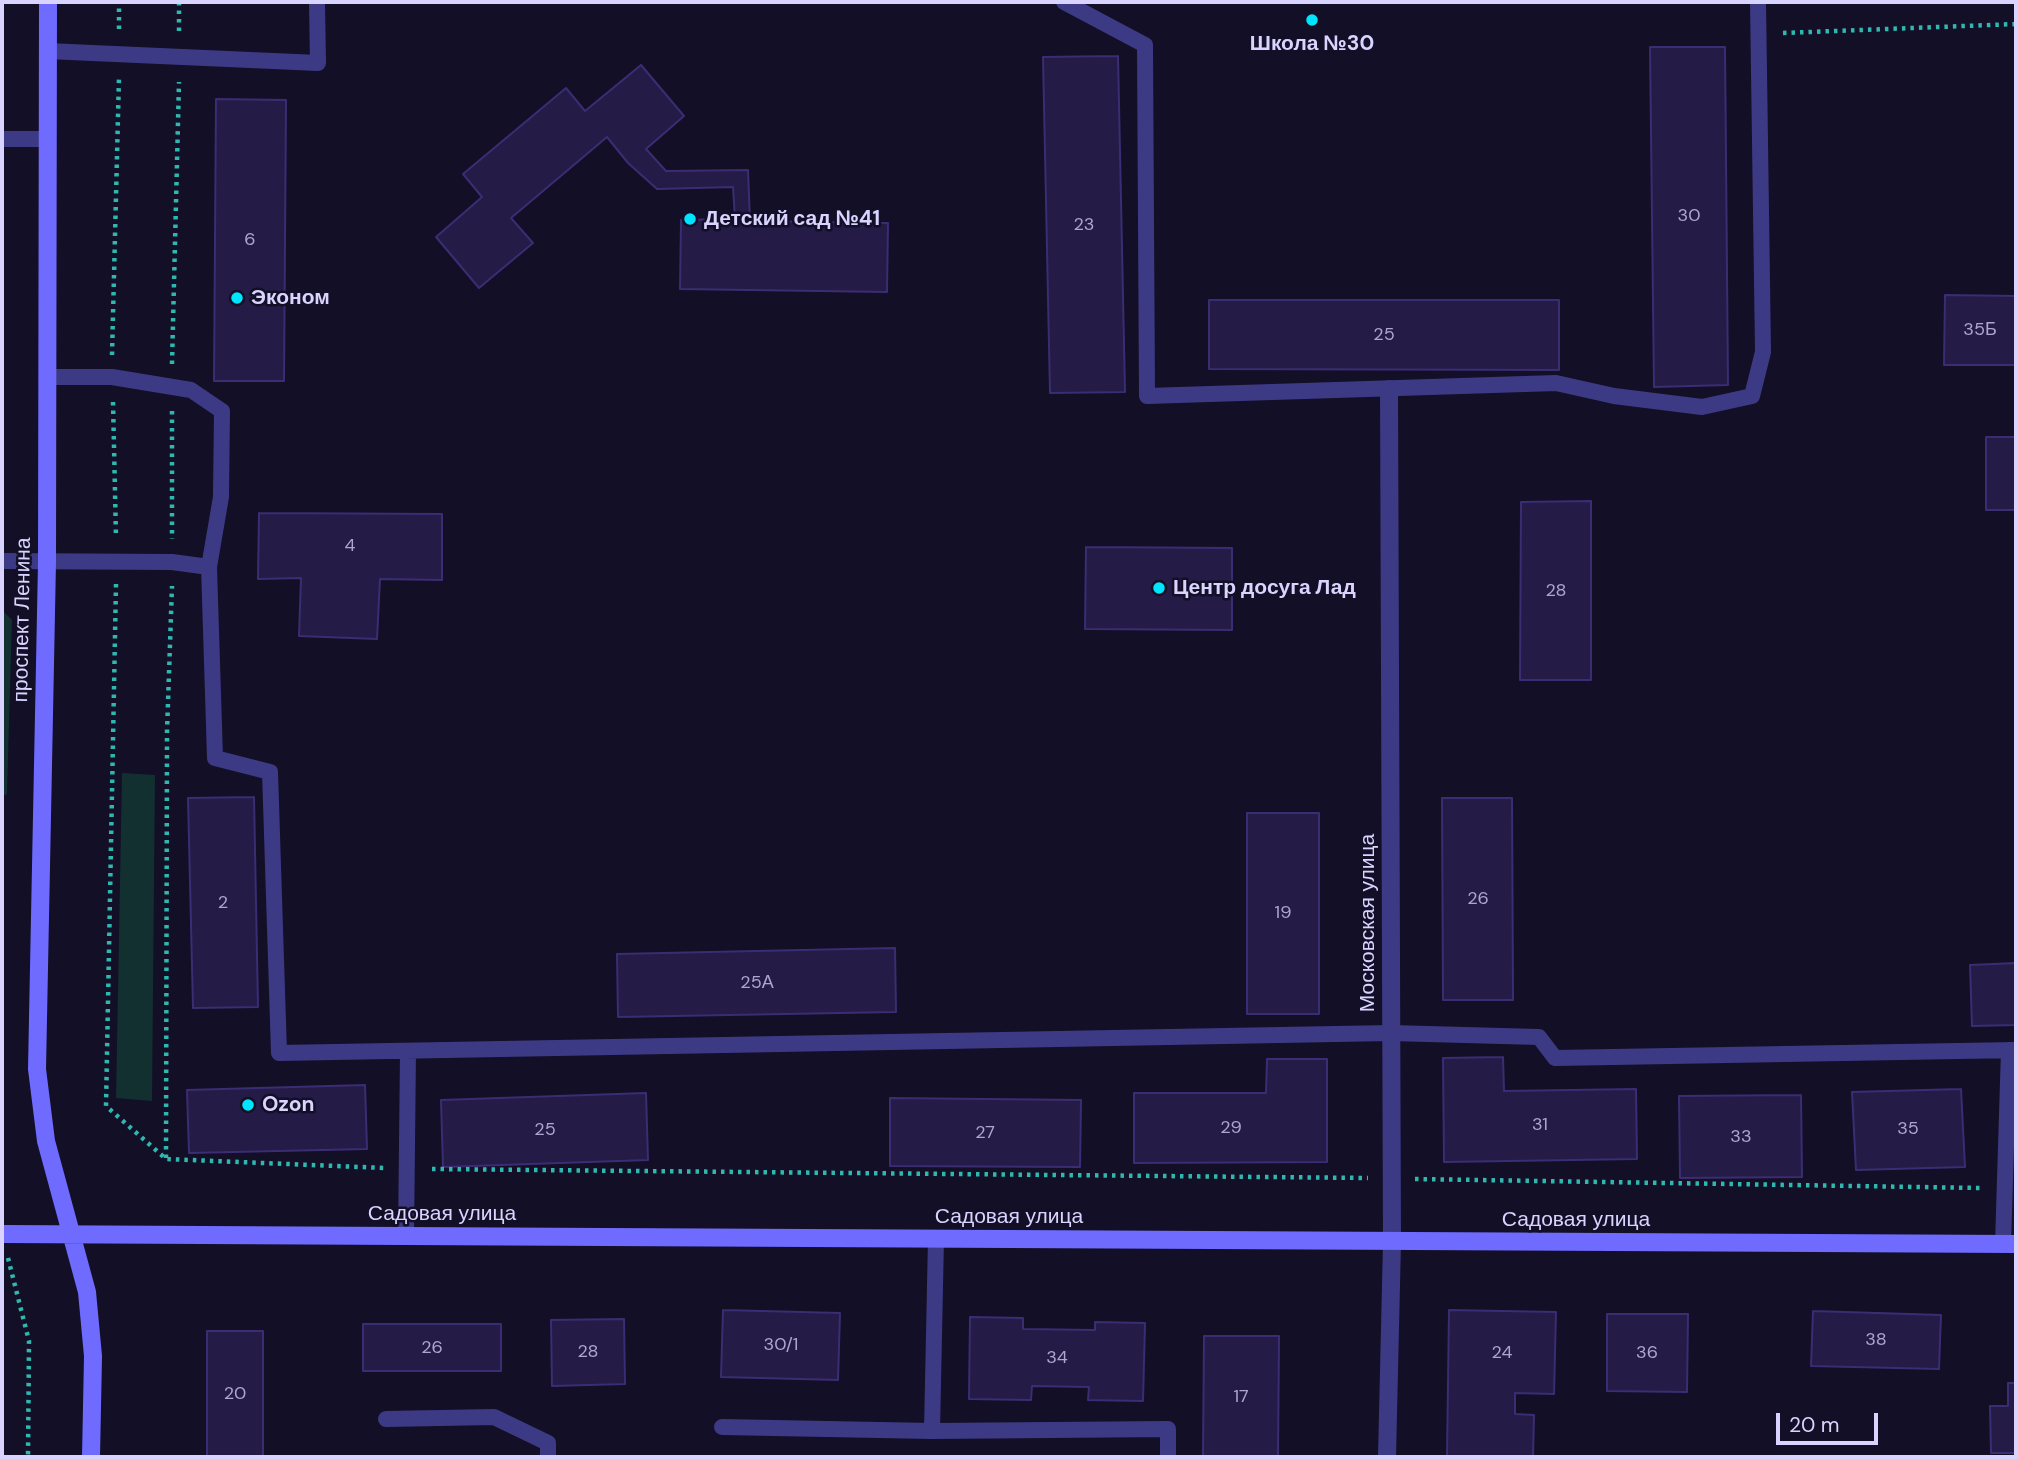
<!DOCTYPE html>
<html>
<head>
<meta charset="utf-8">
<style>
  body { margin:0 }
  #map { position:relative; width:2018px; height:1459px; overflow:hidden; background:#130f26; font-family:"DM Sans",sans-serif }
  canvas { display:block }
  .frame { position:absolute; inset:0; border:4px solid #d9d4ff; pointer-events:none }
  .scale { position:absolute; left:1776px; top:1413px; width:102px; height:32px; box-sizing:border-box; border:4px solid #d9d4ff; border-top:0; padding-left:9px; font-size:21px; line-height:24px; white-space:nowrap; color:#d9d4ff; -webkit-text-stroke:5px #130f26; paint-order:stroke }
</style>
</head>
<body>
<div id="map">
<canvas width="2018" height="1459"></canvas>
<div class="frame"></div>
<div class="scale">20 m</div>
</div>
<script>
const ctx = document.querySelector('canvas').getContext('2d');
ctx.lineJoin = 'round';
function fill(path, color) {
  ctx.fillStyle = color;
  ctx.fill(path, 'evenodd');
}
function poly(rows) {
  const path = new Path2D();
  for (const r of rows) {
    path.moveTo(r[0], r[1]);
    for (let i = 2; i < r.length; i += 2) path.lineTo(r[i], r[i + 1]);
  }
  return path;
}
function strokePath(path, color, width, dash) {
  ctx.strokeStyle = color;
  ctx.lineWidth = width;
  ctx.lineCap = dash ? 'butt' : 'round';
  ctx.setLineDash(dash || []);
  ctx.stroke(path);
}
function label(font, color, halo, rows, align = 'center') {
  ctx.font = font + ' "DM Sans",sans-serif';
  ctx.lineWidth = 5;
  ctx.setLineDash([]);
  ctx.textBaseline = 'middle';
  ctx.strokeStyle = halo;
  ctx.fillStyle = color;
  for (const [text, x, y, turn = 0] of rows) {
    ctx.save();
    ctx.translate(x, y);
    ctx.rotate((+turn || 0) * Math.PI / 180);
    ctx.textAlign = isNaN(turn) ? turn : align;
    if (halo) ctx.strokeText(text, 0, 0);
    ctx.fillText(text, 0, 0);
    ctx.restore();
  }
}
fill(poly([
  [2,610,12,620,7,794,2,796],
  [122,773,155,775,152,1101,116,1098]
]), '#12302f');
const building = poly([
  [1650,47,1725,47,1728,385,1654,387,1650,47],
  [1118,56,1125,392,1050,393,1043,57,1118,56],
  [641,65,684,116,646,149,666,171,748,170,750,221,888,223,887,292,680,289,681,220,735,219,733,187,657,189,628,163,607,137,511,218,533,243,479,288,436,237,482,197,463,174,566,88,585,111,641,65],
  [216,99,286,100,284,381,214,381,216,99],
  [1945,295,2016,296,2016,365,1944,365,1945,295],
  [1209,300,1559,300,1559,370,1209,369,1209,300],
  [1986,437,2016,437,2016,510,1986,510,1986,437],
  [1591,501,1591,680,1520,680,1521,502,1591,501],
  [259,513,442,514,442,580,380,579,377,639,299,636,301,578,258,579,259,513],
  [1086,547,1232,548,1232,630,1085,629,1086,547],
  [254,797,258,1007,193,1008,188,798,254,797],
  [1442,798,1512,798,1513,1000,1443,1000,1442,798],
  [1247,813,1319,813,1319,1014,1247,1014,1247,813],
  [895,948,896,1012,618,1017,617,954,895,948],
  [2016,963,2016,1025,1972,1026,1970,965,2016,963],
  [1503,1057,1504,1091,1636,1089,1637,1159,1444,1162,1443,1058,1503,1057],
  [1267,1059,1327,1059,1327,1162,1134,1163,1134,1093,1266,1093,1267,1059],
  [365,1085,367,1149,189,1153,187,1090,365,1085],
  [1961,1089,1965,1167,1856,1170,1852,1092,1961,1089],
  [646,1093,648,1160,443,1167,441,1100,646,1093],
  [1801,1095,1802,1177,1680,1178,1679,1096,1801,1095],
  [890,1098,1081,1100,1080,1167,890,1166,890,1098],
  [723,1310,840,1313,838,1380,721,1377,723,1310],
  [1449,1310,1556,1312,1554,1394,1515,1393,1515,1414,1534,1415,1533,1457,1447,1457,1449,1310],
  [1813,1311,1941,1315,1939,1369,1811,1366,1813,1311],
  [1607,1314,1688,1314,1687,1392,1607,1391,1607,1314],
  [970,1317,1023,1318,1023,1329,1095,1330,1095,1322,1145,1323,1143,1401,1088,1400,1089,1387,1032,1386,1031,1400,969,1399,970,1317],
  [624,1319,625,1384,552,1386,551,1320,624,1319],
  [363,1324,501,1324,501,1371,363,1371,363,1324],
  [207,1331,263,1331,263,1457,207,1457,207,1331],
  [1204,1336,1279,1336,1278,1457,1203,1457,1204,1336],
  [2008,1383,2016,1383,2016,1453,1991,1453,1990,1406,2008,1406,2008,1383]
]);
fill(building, '#241b47');
strokePath(building, '#3b2d73', 2);
strokePath(poly([
  [119,29,119,2],
  [179,31,179,2],
  [1783,33,2016,24],
  [112,355,119,77],
  [172,364,179,82],
  [113,402,116,537],
  [172,411,172,539],
  [116,584,106,1106,166,1159,385,1168],
  [166,1158,167,732,172,586],
  [432,1169,1368,1178],
  [1415,1179,1980,1188],
  [8,1258,29,1341,28,1457]
]), '#2fb8b0', 4.5, [3.5, 5]);
strokePath(poly([
  [1064,2,1145,45,1147,396,1556,383,1614,396,1702,407,1752,396,1763,352,1758,2],
  [47,51,318,63,317,2],
  [2,139,47,139],
  [47,377,112,377,191,390,222,411,221,497,209,567,215,758,270,772,279,1053,1391,1033,1539,1037,1555,1058,2016,1050],
  [2,561,172,562,209,567],
  [406,1237,408,1052],
  [2003,1244,2009,1050],
  [386,1419,494,1417,548,1443,548,1457],
  [722,1427,932,1431,936,1239],
  [932,1431,1168,1429,1168,1457]
]), '#3d3a85', 16);
strokePath(poly([
  [1387,1457,1392,1242,1389,389]
]), '#3d3a85', 18);
strokePath(poly([
  [48,2,47,562,37,1069,46,1141,87,1292,93,1356,91,1457],
  [2,1234,2016,1244]
]), '#6f6bff', 18);
for (const [x, y, r, color] of [
  [1312,20,7,"#00e5ff"],
  [690,219,7,"#00e5ff"],
  [237,298,7,"#00e5ff"],
  [1159,588,7,"#00e5ff"],
  [248,1105,7,"#00e5ff"]
]) {
  const dot = new Path2D();
  dot.arc(x, y, r, 0, 2 * Math.PI);
  ctx.fillStyle = color;
  ctx.fill(dot);
  strokePath(dot, '#130f26', 2.5);
}
label('18px', '#aca6d1', null, [
  ["30",1689,216],
  ["23",1084,225],
  ["6",250,240],
  ["35Б",1980,330],
  ["25",1384,335],
  ["4",350,546],
  ["28",1556,591],
  ["26",1478,899],
  ["2",223,903],
  ["19",1283,913],
  ["25А",757,983],
  ["31",1540,1125],
  ["29",1231,1128],
  ["35",1908,1129],
  ["25",545,1130],
  ["27",985,1133],
  ["33",1741,1137],
  ["38",1876,1340],
  ["30/1",781,1345],
  ["26",432,1348],
  ["28",588,1352],
  ["24",1502,1353],
  ["36",1647,1353],
  ["34",1057,1358],
  ["20",235,1394],
  ["17",1241,1397]
]);
label('bold 21px', '#d9d4ff', '#130f26', [
  ["Школа №30",1312,44,"center"],
  ["Детский сад №41",704,219],
  ["Эконом",251,298],
  ["Центр досуга Лад",1173,588],
  ["Ozon",262,1105]
], 'left');
label('21px', '#d9d4ff', '#130f26', [
  ["проспект Ленина",23,620,-89],
  ["Московская улица",1368,923,-90],
  ["Садовая улица",442,1214],
  ["Садовая улица",1009,1217],
  ["Садовая улица",1576,1220]
]);
</script>
</body>
</html>
